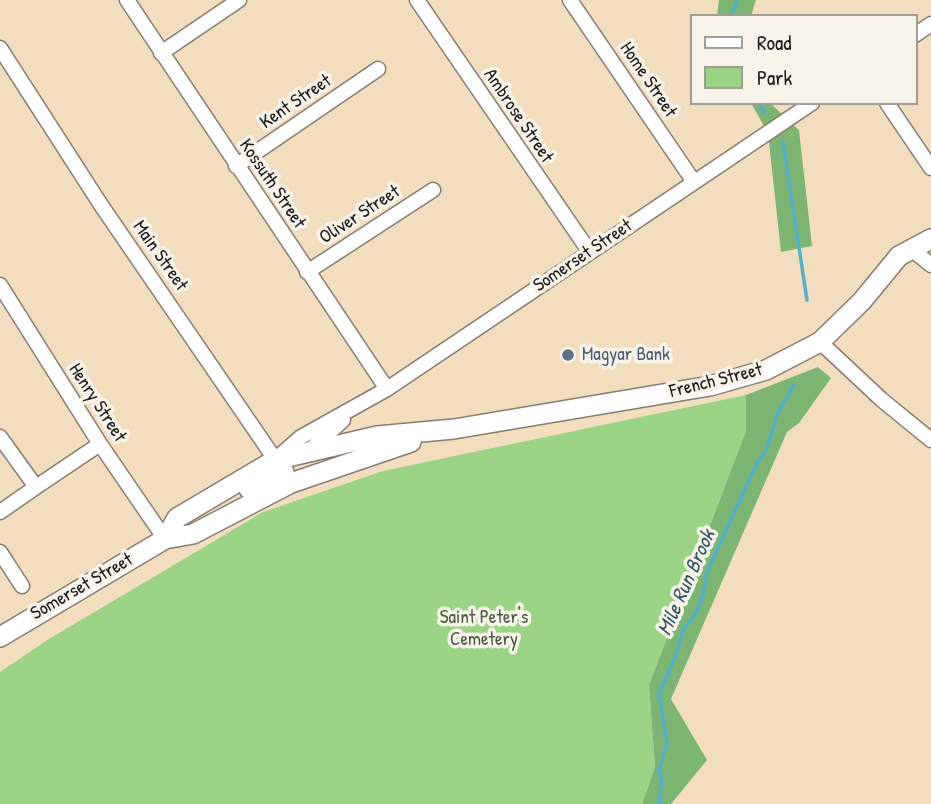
<!DOCTYPE html>
<html>
<head>
<meta charset="utf-8">
<style>
  body { margin:0 }
  #map { position:relative; width:931px; height:804px; overflow:hidden; background:#f3ddbf; font-family:"Patrick Hand",sans-serif }
  canvas { display:block }
  .legend { position:absolute; left:690px; top:14px; width:228px; height:91px; box-sizing:border-box; background:#f7f3e8; border:2px solid #9f9d96; margin:0; padding:9px 12px; list-style:none; font-size:21px; color:#1c1c1c }
  .legend li { display:flex; align-items:center; gap:14px; height:35px }
  .legend b { width:35px; border:2px solid #9f9d96 }
</style>
</head>
<body>
<div id="map">
<canvas width="931" height="804"></canvas>
<ul class="legend">
<li><b style="height:9px;background:#fff"></b>Road</li>
<li><b style="height:19px;background:#9cd486"></b>Park</li>
</ul>
</div>
<script>
const ctx = document.querySelector('canvas').getContext('2d');
ctx.lineJoin = 'round';
function fill(path, color) {
  ctx.fillStyle = color;
  ctx.fill(path, 'evenodd');
}
function poly(rows) {
  const path = new Path2D();
  for (const r of rows) {
    path.moveTo(r[0], r[1]);
    for (let i = 2; i < r.length; i += 2) path.lineTo(r[i], r[i + 1]);
  }
  return path;
}
function strokePath(path, color, width, dash) {
  ctx.strokeStyle = color;
  ctx.lineWidth = width;
  ctx.lineCap = dash ? 'butt' : 'round';
  ctx.setLineDash(dash || []);
  ctx.stroke(path);
}
function label(font, color, halo, rows, align = 'center') {
  ctx.font = font + ' "Patrick Hand",sans-serif';
  ctx.lineWidth = 7;
  ctx.setLineDash([]);
  ctx.textBaseline = 'middle';
  ctx.strokeStyle = halo;
  ctx.fillStyle = color;
  for (const [text, x, y, turn = 0] of rows) {
    ctx.save();
    ctx.translate(x, y);
    ctx.rotate((+turn || 0) * Math.PI / 180);
    ctx.textAlign = isNaN(turn) ? turn : align;
    if (halo) ctx.strokeText(text, 0, 0);
    ctx.fillText(text, 0, 0);
    ctx.restore();
  }
}
fill(poly([
  [746,395,746,431,649,685,655,767,642,804,0,804,0,672,49,639,263,512,383,471]
]), '#9cd486');
fill(poly([
  [719,0,756,0,751,16,717,16],
  [751,103,770,103,799,130,812,246,781,252,768,133],
  [818,367,831,378,799,423,787,432,671,699,707,760,671,804,642,804,655,767,649,685,746,431,746,395]
]), '#7db673');
strokePath(poly([
  [732,16,737,0],
  [760,103,764,113],
  [783,142,807,300],
  [659,804,662,780,659,771,667,743,659,694,676,655,683,630,696,613,703,595,707,572,757,463,766,451,778,412,794,385]
]), '#52b0d0', 3.5);
const street = poly([
  [127,0,387,389],
  [417,0,589,251],
  [570,0,694,182],
  [915,35,931,24],
  [0,48,101,205,281,468],
  [161,53,239,0],
  [887,103,931,168],
  [236,166,378,69],
  [910,248,931,265],
  [307,272,433,190],
  [0,285,100,444,165,539],
  [820,342,882,400,931,440],
  [0,437,36,487,100,444],
  [309,451,343,420],
  [276,459,301,437,387,389,812,103],
  [0,512,36,487],
  [0,552,22,586]
]);
const secondary = poly([
  [249,489,284,472],
  [165,539,177,518,275,460,377,436,454,429,710,386,766,370,820,342,862,301,899,256,931,239],
  [0,637,165,539,193,534,291,483,411,442]
]);
strokePath(street, '#887c6e', 17);
strokePath(secondary, '#887c6e', 22);
strokePath(street, '#fff', 14);
strokePath(secondary, '#fff', 19);
for (const [x, y, r, color] of [
  [568,355,7,"#5c6f8a"]
]) {
  const dot = new Path2D();
  dot.arc(x, y, r, 0, 2 * Math.PI);
  ctx.fillStyle = color;
  ctx.fill(dot);
  strokePath(dot, '#f7f3e8', 2.5);
}
label('19px', '#1c1c1c', '#f7f3e8', [
  ["Home Street",648,80,56],
  ["Kent Street",296,102,-34],
  ["Ambrose Street",518,116,56],
  ["Kossuth Street",272,184,56],
  ["Oliver Street",360,215,-33],
  ["Main Street",160,256,55],
  ["Somerset Street",583,256,-34],
  ["French Street",716,381,-14],
  ["Henry Street",97,403,57],
  ["Somerset Street",82,587,-30]
]);
label('19px', '#4e5e75', '#f7f3e8', [
  ["Magyar Bank",582,355]
], 'left');
label('19px', '#495c41', '#f7f3e8', [
  ["Saint Peter's",484,618],
  ["Cemetery",484,640]
]);
label('italic 21px', '#325764', '#f7f3e8', [
  ["Mile Run Brook",687,583,-66]
]);
</script>
</body>
</html>
